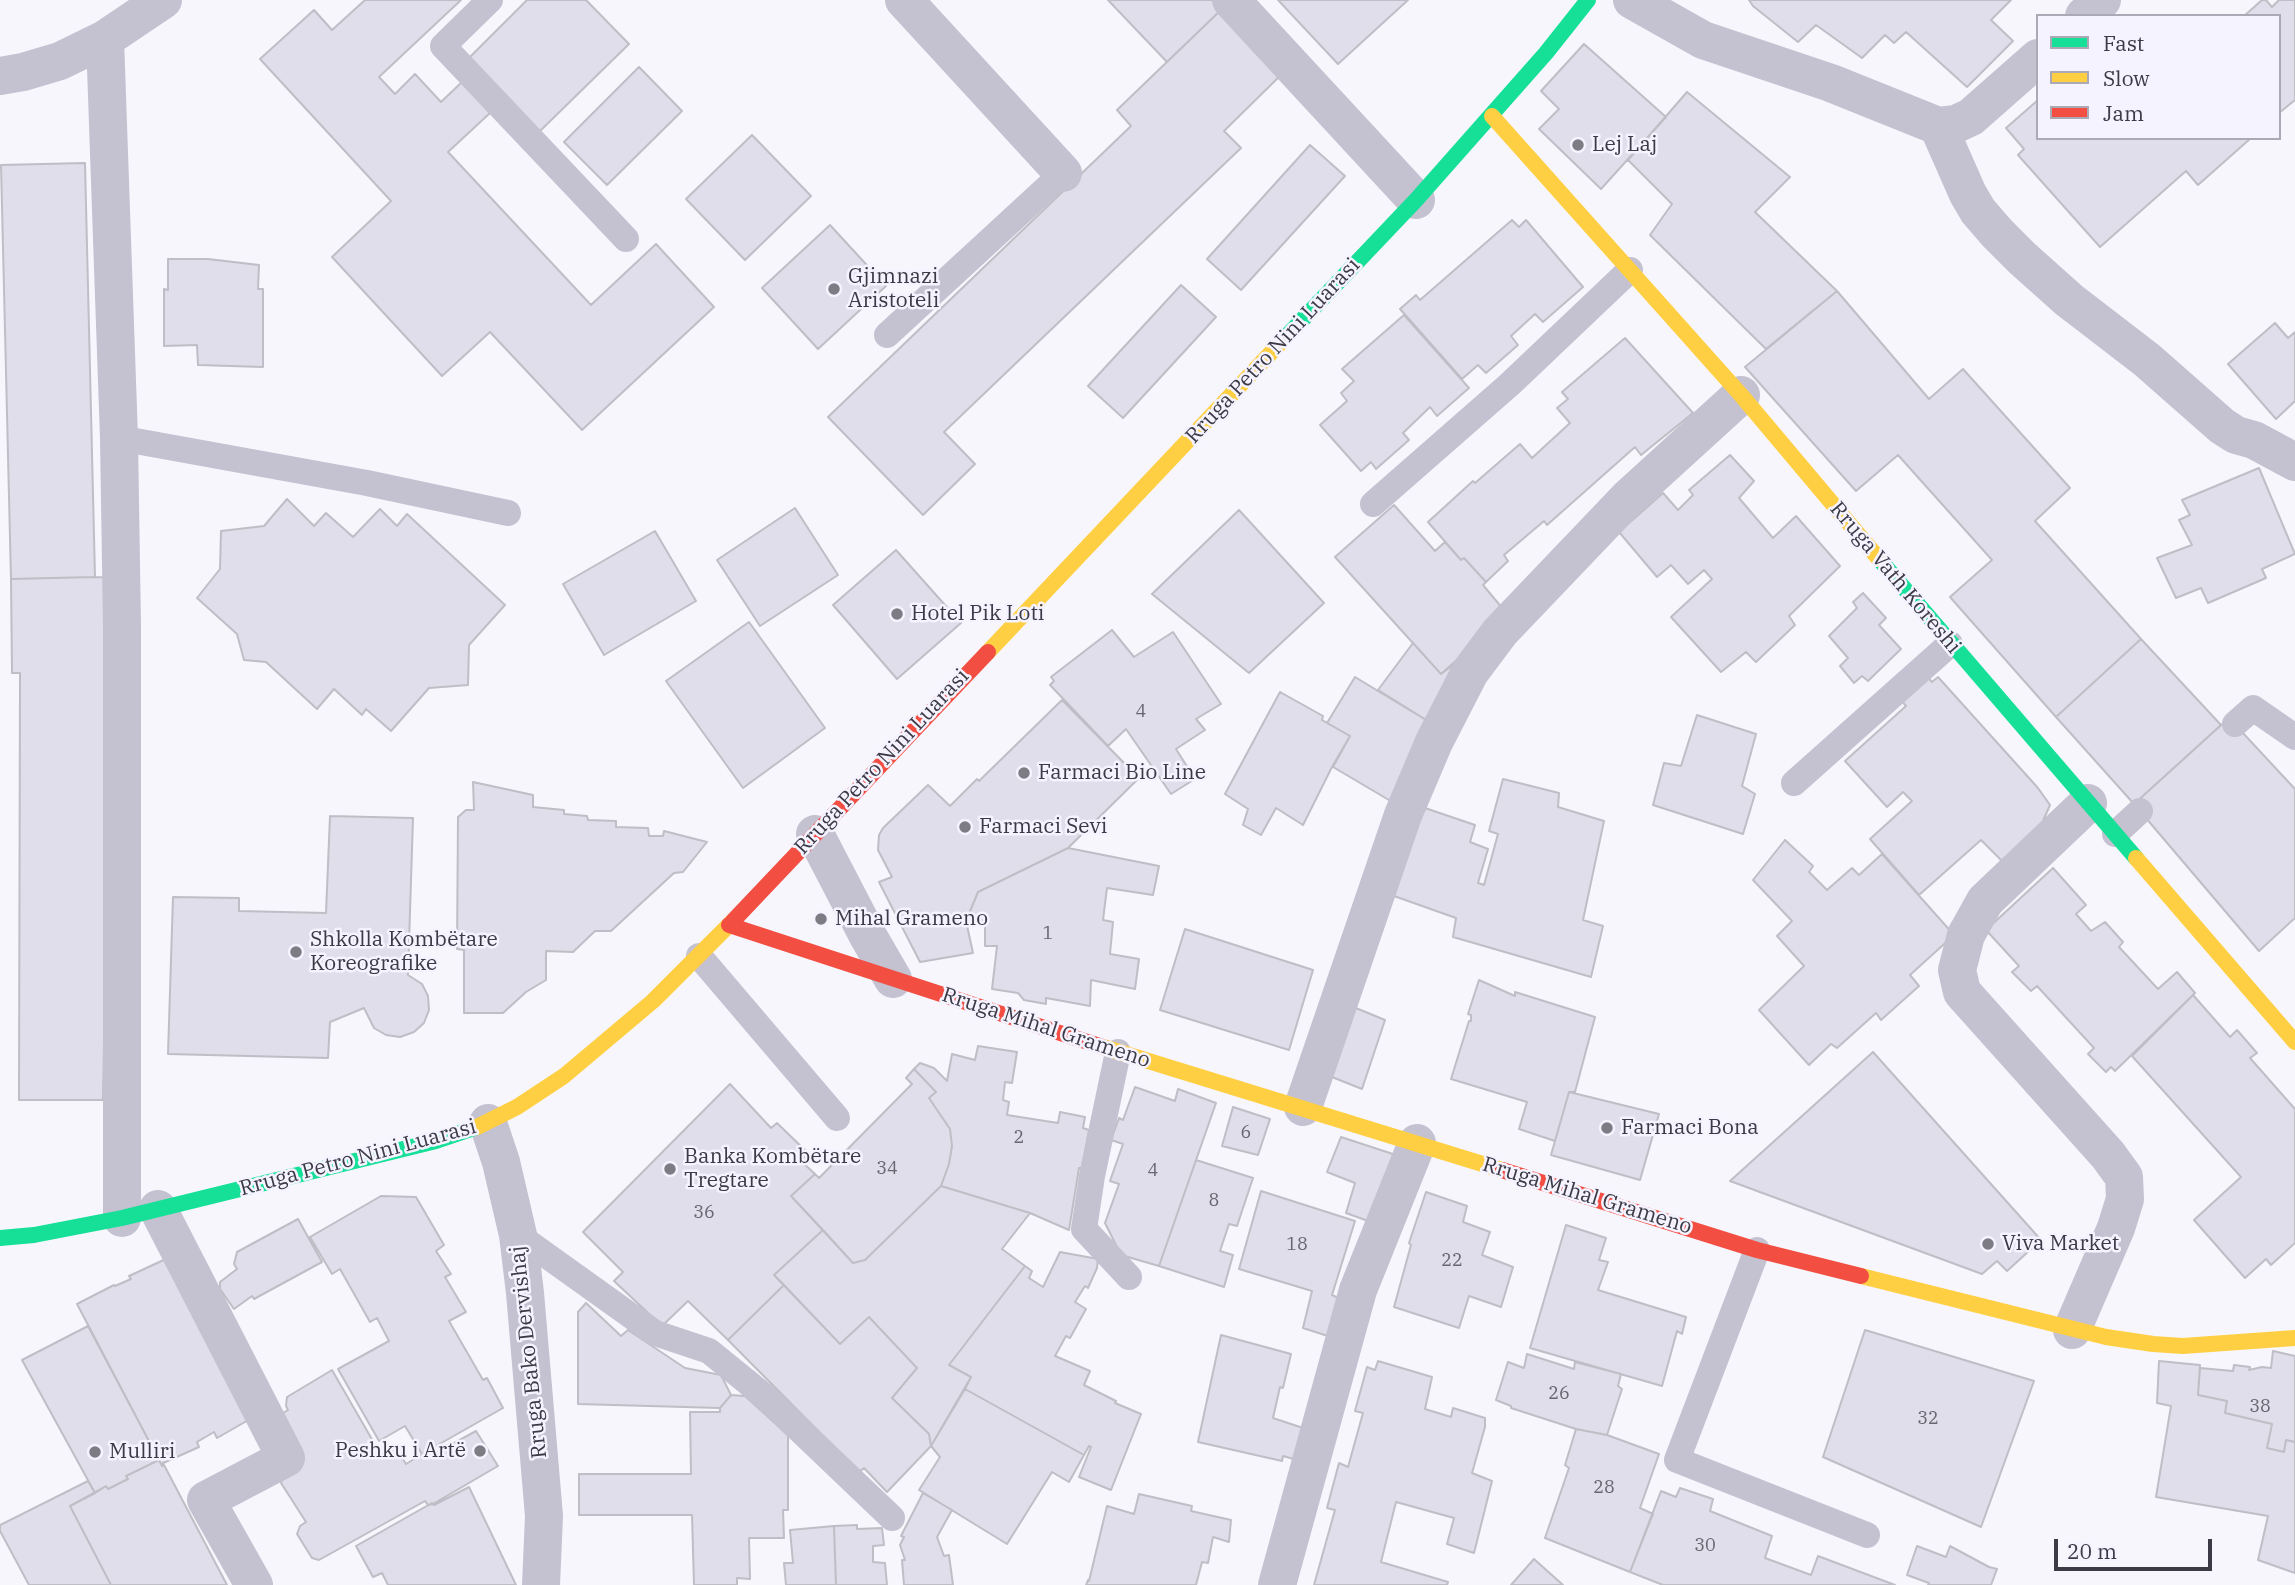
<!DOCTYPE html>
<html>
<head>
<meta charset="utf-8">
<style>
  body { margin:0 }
  #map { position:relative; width:2295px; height:1585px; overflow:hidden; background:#f7f6fc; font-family:"IBM Plex Serif",serif }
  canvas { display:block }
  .legend { position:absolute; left:2036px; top:14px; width:245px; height:126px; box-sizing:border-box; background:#f5f3ff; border:2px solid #aba9b5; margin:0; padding:9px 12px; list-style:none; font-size:21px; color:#3c3a45 }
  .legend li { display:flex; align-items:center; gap:14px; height:35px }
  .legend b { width:35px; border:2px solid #aba9b5 }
  .scale { position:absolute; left:2054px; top:1539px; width:158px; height:32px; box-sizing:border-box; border:4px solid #3c3a45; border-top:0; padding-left:9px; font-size:21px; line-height:24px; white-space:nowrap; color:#3c3a45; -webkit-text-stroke:5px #f5f3ff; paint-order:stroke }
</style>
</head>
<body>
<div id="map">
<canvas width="2295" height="1585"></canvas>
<ul class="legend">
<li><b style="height:9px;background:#16e098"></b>Fast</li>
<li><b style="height:9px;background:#ffcf43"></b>Slow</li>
<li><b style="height:9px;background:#f24e42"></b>Jam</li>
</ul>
<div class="scale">20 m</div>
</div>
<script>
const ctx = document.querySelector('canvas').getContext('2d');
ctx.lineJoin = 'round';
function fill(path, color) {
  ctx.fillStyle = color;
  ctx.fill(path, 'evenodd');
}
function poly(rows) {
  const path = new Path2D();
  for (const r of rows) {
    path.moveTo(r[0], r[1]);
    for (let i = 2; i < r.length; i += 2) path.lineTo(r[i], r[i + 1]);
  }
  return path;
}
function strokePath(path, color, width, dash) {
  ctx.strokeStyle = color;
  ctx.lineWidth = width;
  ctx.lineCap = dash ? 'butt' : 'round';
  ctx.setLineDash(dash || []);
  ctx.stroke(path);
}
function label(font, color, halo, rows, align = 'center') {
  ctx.font = font + ' "IBM Plex Serif",serif';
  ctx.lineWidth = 5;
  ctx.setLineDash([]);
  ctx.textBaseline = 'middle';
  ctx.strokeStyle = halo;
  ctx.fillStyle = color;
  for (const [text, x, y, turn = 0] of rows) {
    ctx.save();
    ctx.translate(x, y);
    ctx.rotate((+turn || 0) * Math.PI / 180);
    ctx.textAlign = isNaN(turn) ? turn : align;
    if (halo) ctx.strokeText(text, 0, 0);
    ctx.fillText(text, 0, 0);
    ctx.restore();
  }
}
const building = poly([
  [365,0,461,0,379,77,395,94,415,74,441,102,462,82,490,113,448,152,591,305,656,244,714,307,582,430,490,332,442,376,332,257,391,201,260,59,314,10,332,30,365,0],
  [527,0,586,0,629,44,539,132,467,60,527,0],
  [1108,0,1217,0,1224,7,1167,62,1108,0],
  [1278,0,1408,0,1338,64,1278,0],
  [1749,0,2011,0,1991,20,2013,41,1967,87,1906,32,1894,43,1885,35,1862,58,1816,25,1798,42,1753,6,1749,0],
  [2262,0,2266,0,2272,7,2279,0,2295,0,2295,100,2279,113,2279,16,2244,16,2262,0],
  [1224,7,1285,71,1224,131,1241,148,944,432,975,464,923,515,828,417,1131,126,1117,110,1224,7],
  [1584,44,1666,117,1601,189,1539,129,1559,109,1541,91,1584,44],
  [639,67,682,111,607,185,564,142,639,67],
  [1687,92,1790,177,1755,212,1837,291,1766,349,1650,235,1672,204,1628,160,1687,92],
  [2038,100,2038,138,2251,138,2198,185,2186,171,2100,247,2018,155,2024,149,2006,128,2038,100],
  [752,135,811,196,745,260,686,199,752,135],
  [1310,145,1345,176,1241,290,1207,259,1310,145],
  [85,163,95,577,11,579,1,165,85,163],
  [1512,220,1519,227,1526,220,1583,287,1543,322,1535,314,1511,336,1518,345,1486,373,1478,365,1462,379,1400,309,1416,295,1420,300,1512,220],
  [830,225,886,286,818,349,762,288,830,225],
  [168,259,208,259,259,265,258,289,263,289,263,367,198,365,197,345,164,346,164,289,168,290,168,259],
  [1181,285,1216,317,1123,418,1088,386,1181,285],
  [1837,291,1929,399,1963,369,2070,488,2035,521,2141,639,2056,717,1950,597,1992,560,1898,455,1856,491,1745,367,1837,291],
  [1404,315,1469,388,1437,416,1430,407,1403,433,1409,440,1376,469,1371,462,1361,471,1320,425,1347,401,1341,393,1354,381,1342,369,1404,315],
  [2275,323,2288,338,2295,332,2295,401,2276,419,2228,364,2275,323],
  [1625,338,1693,413,1641,455,1635,447,1547,525,1544,521,1504,555,1508,561,1486,582,1464,558,1461,560,1428,522,1473,481,1475,483,1520,444,1532,458,1570,423,1557,408,1568,399,1562,392,1625,338],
  [1730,455,1754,481,1739,498,1773,538,1796,516,1840,566,1789,616,1795,625,1756,662,1746,652,1721,672,1671,617,1712,579,1704,570,1688,584,1671,565,1657,577,1619,532,1663,493,1678,510,1693,495,1689,490,1730,455],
  [2259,468,2295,554,2262,569,2266,578,2208,603,2201,588,2176,598,2157,558,2192,545,2179,520,2190,515,2182,500,2259,468],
  [287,499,314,526,326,513,353,537,380,509,397,526,407,514,505,605,469,645,468,685,429,688,391,731,366,709,362,715,334,689,317,709,266,662,244,660,237,634,197,598,220,569,221,531,264,526,287,499],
  [1394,505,1435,551,1445,542,1461,560,1464,558,1486,582,1483,585,1508,615,1441,674,1335,557,1394,505],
  [795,508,838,575,760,626,717,560,795,508],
  [1239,510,1324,603,1249,673,1152,594,1239,510],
  [655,531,696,601,604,655,563,584,655,531],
  [896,550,961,623,897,679,833,605,896,550],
  [95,577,112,578,103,1100,19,1100,20,673,12,673,11,579,95,577],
  [1863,593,1886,618,1879,625,1901,649,1868,681,1862,676,1854,683,1840,666,1848,658,1829,636,1857,608,1853,602,1863,593],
  [749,622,825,728,743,788,666,681,749,622],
  [1112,630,1134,657,1173,632,1221,704,1196,719,1205,730,1176,749,1195,779,1171,794,1126,729,1108,746,1050,685,1054,681,1051,677,1112,630],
  [2141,639,2221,725,2134,804,2056,717,2141,639],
  [1413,643,1441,674,1453,665,1431,723,1378,690,1413,643],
  [1926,675,1932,682,1938,677,2038,788,2050,805,2039,830,2002,861,1981,840,1919,895,1870,839,1912,801,1903,792,1887,807,1845,761,1906,706,1900,699,1926,675],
  [1355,677,1431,723,1394,803,1333,767,1350,736,1327,723,1355,677],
  [1280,692,1323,716,1322,720,1350,736,1332,767,1303,825,1276,808,1261,835,1243,825,1248,809,1225,794,1280,692],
  [1062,700,1139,778,1068,848,978,892,966,921,973,953,920,962,879,882,892,877,878,850,879,835,883,828,928,785,950,806,977,779,979,781,1062,700],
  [1697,715,1756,734,1742,786,1755,794,1743,834,1653,805,1664,763,1681,766,1697,715],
  [2229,718,2295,789,2295,918,2259,951,2134,804,2229,718],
  [1503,779,1559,793,1558,807,1604,821,1583,920,1603,926,1591,977,1453,937,1456,918,1394,896,1422,807,1475,825,1470,842,1488,849,1478,883,1484,885,1498,834,1489,831,1503,779],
  [473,782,533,795,533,807,564,810,564,814,587,816,588,820,616,821,616,827,648,828,649,836,663,836,664,831,707,842,683,872,674,873,611,931,595,931,573,952,546,951,546,980,526,992,503,1013,464,1013,464,950,457,949,458,817,466,810,474,810,473,782],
  [330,816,413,818,408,975,422,984,428,996,429,1010,424,1023,414,1032,400,1037,386,1035,374,1028,364,1008,330,1022,328,1058,168,1054,173,897,239,898,239,911,326,913,330,816],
  [1785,840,1813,866,1809,872,1827,890,1852,868,1859,875,1882,854,1954,935,1910,975,1919,986,1881,1020,1876,1013,1837,1048,1831,1044,1809,1065,1759,1010,1804,966,1777,936,1792,921,1753,880,1785,840],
  [1068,848,1159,866,1153,895,1107,888,1103,920,1113,922,1110,954,1139,959,1135,989,1091,980,1090,1006,1046,998,1046,1004,1024,1000,1018,993,992,989,997,946,985,946,985,920,966,921,978,892,1068,848],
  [2053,868,2086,905,2076,914,2091,931,2105,922,2123,942,2119,947,2158,989,2177,972,2195,993,2115,1071,2111,1067,2106,1072,2088,1054,2094,1048,2037,986,2031,991,2012,972,2019,966,1986,930,2053,868],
  [1185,929,1313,970,1289,1050,1160,1010,1185,929],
  [1479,980,1515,996,1515,992,1595,1017,1575,1092,1569,1092,1555,1141,1519,1129,1527,1102,1451,1079,1469,1021,1471,1021,1471,1015,1468,1014,1479,980],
  [2193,995,2230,1037,2237,1030,2257,1053,2250,1058,2295,1109,2295,1243,2271,1265,2266,1259,2245,1278,2194,1220,2241,1177,2132,1056,2193,995],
  [1351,1006,1385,1020,1362,1089,1327,1075,1351,1006],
  [978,1046,1017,1052,1012,1083,1005,1082,1003,1100,1009,1102,1007,1115,1058,1123,1060,1112,1085,1117,1083,1128,1089,1130,1082,1168,1079,1168,1069,1230,1030,1213,941,1186,949,1164,952,1146,950,1129,929,1098,936,1092,914,1069,920,1063,934,1068,947,1081,952,1054,975,1060,978,1046],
  [1873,1052,2041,1240,2007,1271,1997,1261,1982,1274,1730,1181,1873,1052],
  [914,1069,936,1092,929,1098,950,1129,952,1146,949,1164,941,1186,865,1260,853,1263,791,1196,815,1174,819,1178,912,1084,906,1078,914,1069],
  [730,1084,771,1128,777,1123,808,1153,801,1161,815,1174,791,1196,823,1230,774,1275,784,1285,728,1340,688,1301,662,1326,614,1281,623,1272,583,1232,730,1084],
  [1135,1087,1175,1101,1178,1089,1216,1103,1159,1266,1121,1255,1105,1223,1119,1184,1110,1181,1123,1144,1111,1140,1119,1118,1123,1120,1135,1087],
  [1569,1092,1659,1114,1640,1180,1551,1155,1569,1092],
  [1233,1107,1270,1119,1258,1155,1222,1146,1233,1107],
  [1341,1137,1402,1157,1371,1222,1346,1213,1355,1183,1327,1172,1341,1137],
  [1196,1160,1253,1178,1237,1226,1229,1224,1220,1251,1233,1255,1224,1287,1159,1266,1196,1160],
  [941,1186,1030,1213,1002,1249,1025,1266,949,1365,971,1377,931,1446,929,1434,892,1398,917,1368,869,1317,840,1344,774,1275,823,1230,853,1263,865,1260,941,1186],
  [1261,1191,1355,1221,1332,1295,1347,1302,1334,1338,1303,1328,1312,1291,1239,1269,1261,1191],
  [1426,1192,1467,1206,1463,1222,1490,1232,1482,1255,1513,1267,1501,1307,1469,1296,1459,1328,1394,1307,1411,1245,1409,1243,1426,1192],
  [381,1196,416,1197,444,1245,436,1251,451,1274,445,1277,466,1312,449,1321,483,1380,487,1378,503,1408,422,1454,405,1426,379,1441,338,1369,389,1341,377,1318,370,1322,340,1269,332,1274,310,1237,381,1196],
  [298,1219,322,1262,254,1299,252,1296,234,1309,220,1289,220,1282,237,1269,234,1264,237,1252,298,1219],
  [1566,1225,1606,1238,1599,1260,1608,1262,1598,1290,1686,1317,1682,1334,1677,1331,1662,1386,1530,1348,1566,1225],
  [1060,1252,1098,1259,1097,1268,1088,1288,1085,1286,1075,1302,1086,1309,1070,1338,1066,1336,1055,1356,1090,1371,1084,1385,1116,1401,1115,1403,1141,1414,1111,1490,1079,1477,1091,1447,1089,1446,1084,1455,965,1389,971,1377,949,1365,1025,1266,1032,1271,1029,1278,1043,1287,1060,1252],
  [168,1258,252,1418,217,1438,214,1432,197,1442,199,1447,161,1464,77,1304,114,1285,115,1286,131,1279,129,1276,168,1258],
  [784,1285,840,1344,869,1317,917,1368,892,1398,929,1434,931,1446,887,1492,864,1468,859,1472,728,1340,784,1285],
  [586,1303,621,1336,628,1330,685,1368,721,1375,731,1395,720,1408,578,1404,578,1312,586,1303],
  [88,1326,159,1460,126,1476,128,1479,108,1489,106,1486,95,1493,22,1360,88,1326],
  [1865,1330,2034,1381,1981,1527,1823,1457,1865,1330],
  [1221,1335,1291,1354,1283,1388,1280,1387,1273,1418,1309,1430,1301,1461,1283,1456,1282,1461,1198,1442,1221,1335],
  [2273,1351,2295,1356,2295,1442,2286,1440,2284,1452,2267,1448,2272,1424,2225,1413,2227,1401,2198,1395,2200,1368,2233,1371,2234,1365,2250,1367,2249,1370,2262,1367,2271,1368,2273,1351],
  [1527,1354,1574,1369,1575,1362,1621,1374,1618,1386,1622,1389,1607,1435,1576,1429,1511,1408,1511,1406,1496,1400,1508,1362,1524,1368,1527,1354],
  [1378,1361,1432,1377,1425,1409,1451,1417,1453,1408,1485,1418,1485,1427,1472,1473,1492,1481,1474,1553,1447,1544,1454,1518,1396,1502,1381,1562,1448,1582,1447,1585,1314,1585,1335,1510,1327,1508,1339,1463,1348,1467,1363,1413,1355,1411,1367,1367,1375,1370,1378,1361],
  [2159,1361,2200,1365,2198,1395,2227,1401,2225,1413,2272,1424,2267,1448,2284,1452,2286,1440,2295,1442,2295,1573,2258,1560,2268,1516,2156,1497,2171,1406,2157,1403,2159,1361],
  [332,1370,381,1455,395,1446,406,1464,432,1448,436,1453,476,1431,498,1466,433,1504,428,1505,425,1501,319,1560,312,1558,297,1534,300,1526,306,1522,281,1483,284,1475,283,1413,288,1410,286,1406,287,1397,332,1370],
  [965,1389,1084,1455,1069,1482,1052,1472,1007,1544,919,1490,940,1457,931,1446,965,1389],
  [731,1395,745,1396,788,1435,788,1510,783,1510,784,1538,749,1538,750,1579,737,1578,737,1585,694,1585,692,1515,579,1515,579,1474,691,1474,690,1412,720,1412,720,1408,731,1395],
  [1576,1429,1607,1435,1659,1454,1640,1508,1653,1514,1630,1572,1545,1538,1569,1468,1565,1465,1576,1429],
  [159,1460,162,1466,164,1465,227,1585,111,1585,70,1506,106,1486,108,1489,128,1479,126,1476,159,1460],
  [88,1481,95,1493,70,1506,111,1585,29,1585,0,1531,0,1525,88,1481],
  [469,1487,516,1585,388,1585,382,1573,373,1577,356,1546,432,1503,434,1505,469,1487],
  [1680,1488,1713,1499,1710,1511,1772,1536,1765,1558,1811,1575,1818,1556,1895,1585,1663,1585,1630,1572,1661,1491,1676,1497,1680,1488],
  [923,1493,952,1510,937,1537,944,1556,949,1555,953,1585,904,1585,902,1560,905,1560,900,1545,904,1537,901,1536,923,1493],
  [1139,1494,1192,1506,1191,1511,1231,1520,1229,1542,1213,1537,1208,1563,1202,1562,1196,1585,1086,1585,1088,1580,1089,1581,1107,1506,1134,1514,1139,1494],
  [857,1525,857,1529,882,1528,884,1545,873,1546,873,1562,885,1563,887,1585,836,1585,834,1526,857,1525],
  [834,1526,836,1585,786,1585,784,1563,793,1563,790,1530,834,1526],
  [1917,1546,1946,1557,1950,1546,1989,1567,1997,1569,1991,1585,1928,1585,1929,1583,1907,1575,1917,1546],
  [1534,1559,1563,1585,1511,1585,1534,1559]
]);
fill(building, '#e0deea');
strokePath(building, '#bfbdc5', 2);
strokePath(poly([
  [490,0,443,46,626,239],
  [887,335,1063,173],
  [119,438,367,483,508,513],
  [1373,504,1510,384,1630,270],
  [2235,724,2253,708,2295,737],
  [1794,783,1950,644],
  [2115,834,2140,811],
  [699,956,837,1118],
  [1118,1052,1092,1176,1084,1229,1129,1277],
  [518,1235,655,1333,709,1351,762,1394,892,1518],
  [1757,1250,1677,1460,1867,1535]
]), '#c4c1d1', 26);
strokePath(poly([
  [904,0,1063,173],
  [1231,0,1416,200],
  [1632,0,1703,40,1831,83,1938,126,1956,124,1971,117,2038,58],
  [2084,16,2102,0],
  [105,39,119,438,122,627,122,1218],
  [0,76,23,72,60,61,105,39,163,0],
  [1938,126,1968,194,1978,211,1997,233,2022,258,2069,300,2147,360,2222,426,2236,435,2254,440,2295,462],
  [815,834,868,936,893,979],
  [1303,1107,1403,815,1434,742,1470,672,1500,632,1628,498,1741,395],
  [488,1123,501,1162,518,1235,525,1293,544,1516,541,1585],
  [158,1209,286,1458,206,1500,254,1585],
  [2072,1330,2116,1228,2125,1199,2124,1177,2108,1155,1962,992,1957,970,1966,935,1985,901,2088,803],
  [1277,1585,1358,1290,1417,1143]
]), '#c4c1d1', 38);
strokePath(poly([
  [1284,339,1416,200,1546,53,1588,0],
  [1879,559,2136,858],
  [0,1238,34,1235,122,1218,436,1141,477,1127]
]), '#16e098', 16);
strokePath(poly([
  [1492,116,1741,395,1879,559],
  [988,652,1284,339],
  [2136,858,2295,1042],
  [1103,1047,1502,1170],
  [477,1127,517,1107,564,1076,653,1001,733,921],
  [1861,1276,2106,1337,2153,1344,2183,1346,2295,1338]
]), '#ffcf43', 16);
strokePath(poly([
  [733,921,988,652],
  [729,925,1103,1047],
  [1502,1170,1757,1250,1861,1276]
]), '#f24e42', 16);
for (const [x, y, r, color] of [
  [1578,145,7,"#7d7c85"],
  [834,289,7,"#7d7c85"],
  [897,614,7,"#7d7c85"],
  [1024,773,7,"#7d7c85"],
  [965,827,7,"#7d7c85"],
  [821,919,7,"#7d7c85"],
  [296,952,7,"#7d7c85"],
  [1607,1128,7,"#7d7c85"],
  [670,1169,7,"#7d7c85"],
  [1988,1244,7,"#7d7c85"],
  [480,1451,7,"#7d7c85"],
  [95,1452,7,"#7d7c85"]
]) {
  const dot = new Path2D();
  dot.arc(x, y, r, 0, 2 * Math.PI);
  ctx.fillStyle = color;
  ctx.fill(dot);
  strokePath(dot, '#f5f3ff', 2.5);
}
label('18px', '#686671', null, [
  ["4",1141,712],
  ["1",1048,934],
  ["6",1246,1133],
  ["2",1019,1138],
  ["34",887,1169],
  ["4",1153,1171],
  ["8",1214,1201],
  ["36",704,1213],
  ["18",1297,1245],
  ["22",1452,1261],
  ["26",1559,1394],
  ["38",2260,1407],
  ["32",1928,1419],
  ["28",1604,1488],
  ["30",1705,1546]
]);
label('21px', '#3c3a45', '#f5f3ff', [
  ["Lej Laj",1592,145],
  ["Gjimnazi",848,277],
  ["Aristoteli",848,301],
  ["Hotel Pik Loti",911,614],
  ["Farmaci Bio Line",1038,773],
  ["Farmaci Sevi",979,827],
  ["Mihal Grameno",835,919],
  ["Shkolla Kombëtare",310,940],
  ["Koreografike",310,964],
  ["Farmaci Bona",1621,1128],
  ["Banka Kombëtare",684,1157],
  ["Tregtare",684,1181],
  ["Viva Market",2002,1244],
  ["Peshku i Artë",466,1451,"right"],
  ["Mulliri",109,1452]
], 'left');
label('21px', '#3c3a45', '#f5f3ff', [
  ["Rruga Petro Nini Luarasi",1273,351,-47],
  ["Rruga Vath Koreshi",1895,578,50],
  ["Rruga Petro Nini Luarasi",882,762,-47],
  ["Rruga Mihal Grameno",1046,1028,18],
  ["Rruga Petro Nini Luarasi",358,1158,-15],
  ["Rruga Mihal Grameno",1587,1196,17],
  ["Rruga Bako Dervishaj",529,1352,-96]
]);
</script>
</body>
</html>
